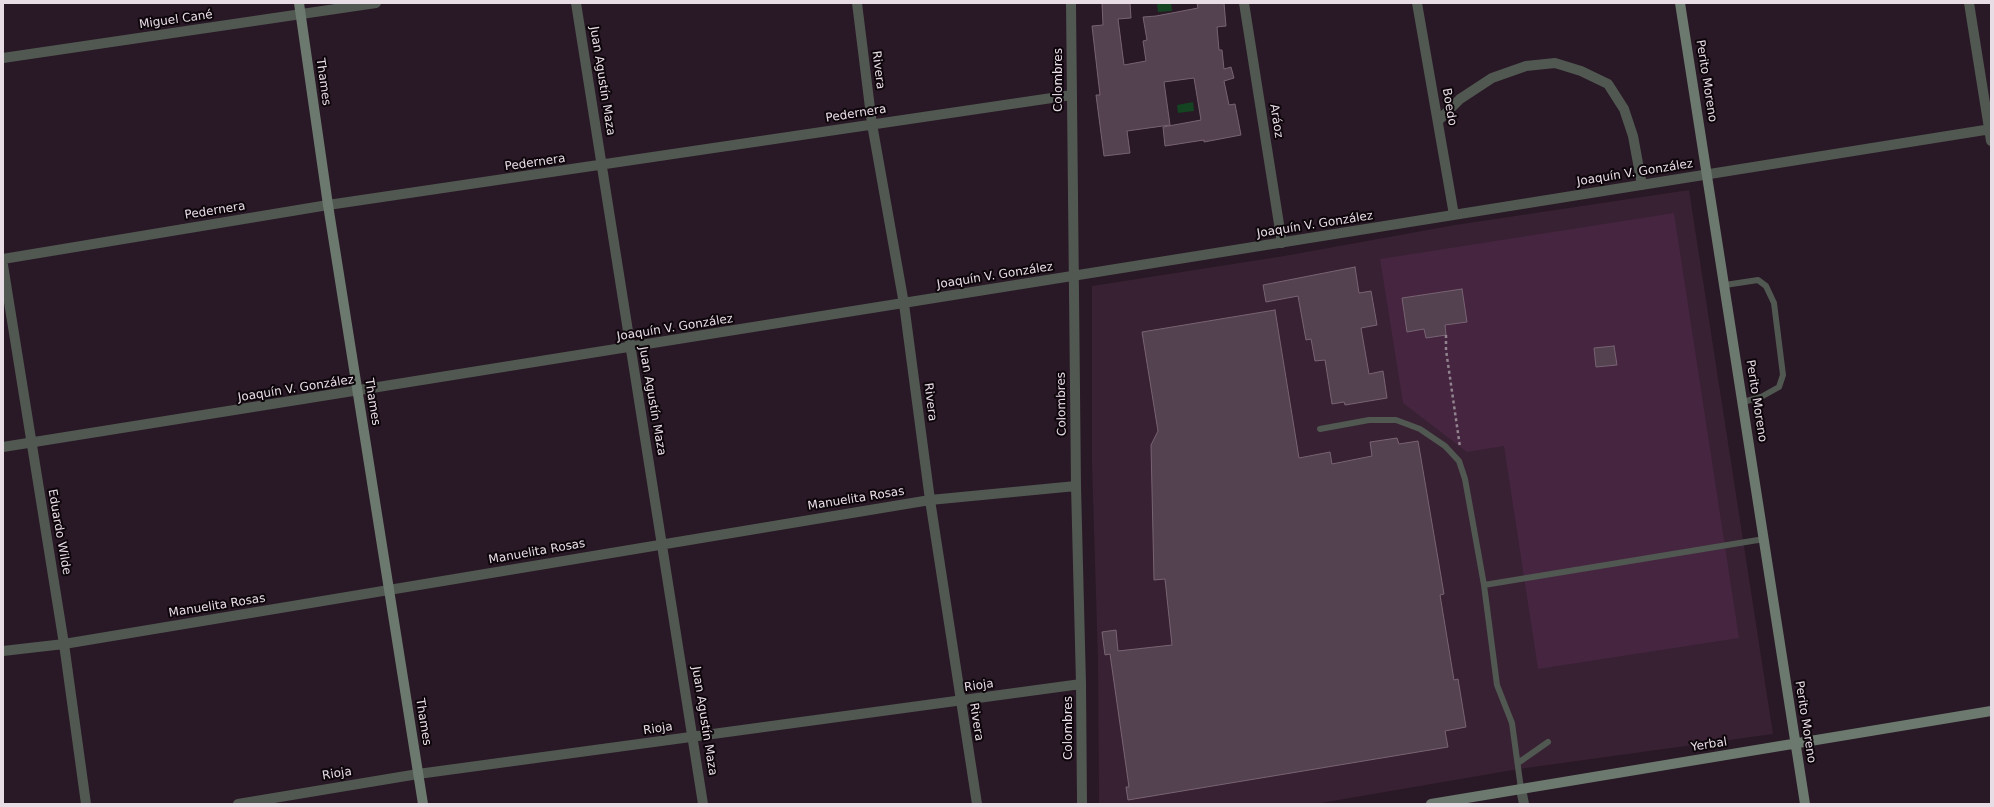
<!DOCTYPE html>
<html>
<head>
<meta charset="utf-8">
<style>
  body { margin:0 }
  #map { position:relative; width:1994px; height:807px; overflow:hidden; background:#291825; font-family:"DejaVu Sans",sans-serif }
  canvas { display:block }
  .frame { position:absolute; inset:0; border:4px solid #e8dce5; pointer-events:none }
</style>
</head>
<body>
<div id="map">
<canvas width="1994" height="807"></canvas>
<div class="frame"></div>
</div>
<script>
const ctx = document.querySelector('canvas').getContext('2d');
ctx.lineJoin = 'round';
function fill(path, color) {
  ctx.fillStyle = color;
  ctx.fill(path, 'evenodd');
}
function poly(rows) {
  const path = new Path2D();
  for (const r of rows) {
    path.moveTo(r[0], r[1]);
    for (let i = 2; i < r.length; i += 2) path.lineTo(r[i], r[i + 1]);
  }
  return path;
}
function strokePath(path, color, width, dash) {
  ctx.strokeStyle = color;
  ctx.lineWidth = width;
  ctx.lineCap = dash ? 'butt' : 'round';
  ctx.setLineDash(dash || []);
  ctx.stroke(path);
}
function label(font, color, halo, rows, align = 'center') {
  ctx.font = font + ' "DejaVu Sans",sans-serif';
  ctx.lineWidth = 4;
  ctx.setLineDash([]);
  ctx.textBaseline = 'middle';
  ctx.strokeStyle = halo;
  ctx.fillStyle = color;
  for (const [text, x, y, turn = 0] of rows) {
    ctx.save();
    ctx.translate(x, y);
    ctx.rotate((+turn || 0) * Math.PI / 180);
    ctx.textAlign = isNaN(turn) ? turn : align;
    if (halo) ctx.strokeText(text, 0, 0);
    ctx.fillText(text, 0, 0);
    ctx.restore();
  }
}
fill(poly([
  [1689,190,1773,734,1519,769,1315,804,1099,804,1098,662,1092,464,1092,286,1284,256,1455,225]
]), '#372132');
fill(poly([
  [1674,213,1739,638,1538,669,1504,446,1467,452,1403,403,1380,259]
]), '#462540');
fill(poly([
  [1171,3,1172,11,1158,12,1157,4],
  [1193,102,1194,111,1178,113,1177,105]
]), '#144421');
const building = poly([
  [1102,3,1130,3,1131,18,1118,19,1124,65,1146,61,1143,41,1147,40,1143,17,1156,16,1198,8,1197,3,1224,3,1226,26,1217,27,1219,50,1222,50,1224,69,1231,67,1234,78,1224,81,1229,105,1235,104,1241,135,1204,142,1204,140,1165,146,1163,127,1201,120,1194,78,1164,82,1170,125,1127,131,1130,153,1104,156,1096,95,1100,95,1092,26,1103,25,1102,3],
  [1355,267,1359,293,1371,291,1377,325,1361,328,1369,374,1383,371,1387,398,1345,405,1344,402,1332,404,1325,360,1315,361,1311,339,1306,340,1298,296,1266,302,1263,285,1355,267],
  [1462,289,1467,322,1445,325,1446,335,1426,338,1424,329,1407,332,1402,298,1462,289],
  [1275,310,1299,458,1330,452,1332,464,1372,456,1370,442,1397,438,1399,444,1418,441,1444,594,1440,595,1454,680,1458,679,1466,727,1445,731,1448,747,1128,800,1126,787,1129,787,1110,654,1105,655,1102,632,1116,630,1118,651,1172,645,1165,579,1154,580,1151,445,1158,431,1142,332,1275,310],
  [1614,346,1617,365,1596,367,1594,348,1614,346]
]);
fill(building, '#554251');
strokePath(building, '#776372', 1);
strokePath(poly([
  [1446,335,1446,350,1460,447]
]), '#92848e', 2.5, [3, 3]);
strokePath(poly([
  [1725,285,1758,280,1766,286,1774,303,1783,375,1779,387,1761,397,1743,402],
  [1320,429,1369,420,1396,420,1420,429,1445,446,1459,461,1465,479,1484,585,1497,685,1512,723,1521,789],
  [1484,585,1764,539],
  [1518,763,1548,742]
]), '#505851', 6);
strokePath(poly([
  [576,3,703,804],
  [857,3,872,124,904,304,930,500,977,804],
  [1071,3,1076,486,1081,684,1082,804],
  [1244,3,1282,243],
  [1417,3,1454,215],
  [1969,3,1991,141],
  [3,58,376,3],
  [1438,121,1460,99,1492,78,1526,66,1555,63,1581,71,1608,84,1624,109,1633,136,1642,185],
  [3,259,328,205,1072,95],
  [3,265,64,644,86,804],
  [3,447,1991,129],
  [3,651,64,644,930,500,1076,486],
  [1521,789,1524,804],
  [238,804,418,774,1081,684]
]), '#505851', 10);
strokePath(poly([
  [299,3,328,205,423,804],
  [1680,3,1805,804],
  [1431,804,1991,711]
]), '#6c796e', 10);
label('12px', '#e8dce5', '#0d060b', [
  ["Miguel Cané",176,20,-8],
  ["Rivera",878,70,83],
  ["Colombres",1059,80,-90],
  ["Juan Agustín Maza",602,81,81],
  ["Perito Moreno",1706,81,81],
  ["Thames",323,82,82],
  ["Boedo",1449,107,80],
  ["Pedernera",856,114,-9],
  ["Aráoz",1276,121,81],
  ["Pedernera",535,163,-8],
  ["Joaquín V. González",1635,173,-9],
  ["Pedernera",215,211,-9],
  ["Joaquín V. González",1315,225,-9],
  ["Joaquín V. González",995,276,-9],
  ["Joaquín V. González",675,328,-9],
  ["Joaquín V. González",296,389,-9],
  ["Juan Agustín Maza",652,401,80],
  ["Perito Moreno",1756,401,81],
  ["Thames",372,402,81],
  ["Rivera",930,402,83],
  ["Colombres",1062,404,-91],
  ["Manuelita Rosas",856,499,-9],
  ["Eduardo Wilde",59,532,80],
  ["Manuelita Rosas",537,552,-10],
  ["Manuelita Rosas",217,606,-9],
  ["Rioja",979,686,-8],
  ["Juan Agustín Maza",704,721,81],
  ["Thames",423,722,81],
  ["Rivera",976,722,81],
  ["Perito Moreno",1805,722,81],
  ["Colombres",1069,728,-90],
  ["Rioja",658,729,-8],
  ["Yerbal",1709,745,-9],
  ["Rioja",337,774,-9]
]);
</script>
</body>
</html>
